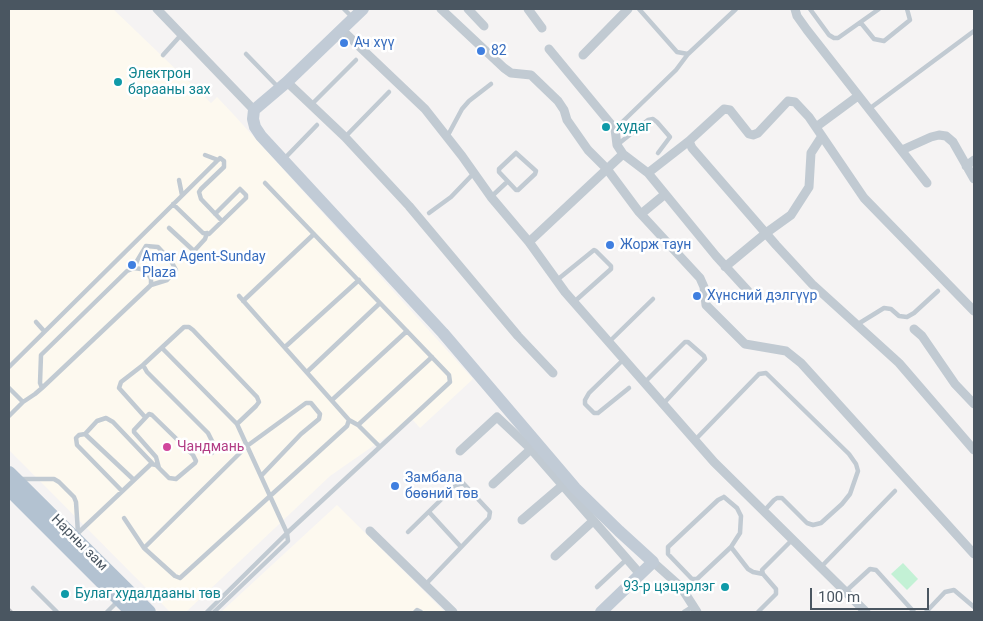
<!DOCTYPE html>
<html>
<head>
<meta charset="utf-8">
<style>
  body { margin:0 }
  #map { position:relative; width:983px; height:621px; overflow:hidden; background:#f5f3f3; font-family:Roboto,sans-serif }
  canvas { display:block }
  .frame { position:absolute; inset:0; border:10px solid #4a5661; pointer-events:none }
  .scale { position:absolute; left:810px; top:588px; width:119px; height:22px; box-sizing:border-box; border:2px solid #4a5661; border-top:0; padding-left:6px; font-size:15px; line-height:18px; white-space:nowrap; color:#4a5661; -webkit-text-stroke:4px #fff; paint-order:stroke }
</style>
</head>
<body>
<div id="map">
<canvas width="983" height="621"></canvas>
<div class="frame"></div>
<div class="scale">100 m</div>
</div>
<script>
const ctx = document.querySelector('canvas').getContext('2d');
ctx.lineJoin = 'round';
function fill(path, color) {
  ctx.fillStyle = color;
  ctx.fill(path, 'evenodd');
}
function poly(rows) {
  const path = new Path2D();
  for (const r of rows) {
    path.moveTo(r[0], r[1]);
    for (let i = 2; i < r.length; i += 2) path.lineTo(r[i], r[i + 1]);
  }
  return path;
}
function strokePath(path, color, width, dash) {
  ctx.strokeStyle = color;
  ctx.lineWidth = width;
  ctx.lineCap = dash ? 'butt' : 'round';
  ctx.setLineDash(dash || []);
  ctx.stroke(path);
}
function label(font, color, halo, rows, align = 'center') {
  ctx.font = font + ' Roboto,sans-serif';
  ctx.lineWidth = 5;
  ctx.setLineDash([]);
  ctx.textBaseline = 'middle';
  ctx.strokeStyle = halo;
  ctx.fillStyle = color;
  for (const [text, x, y, turn = 0] of rows) {
    ctx.save();
    ctx.translate(x, y);
    ctx.rotate((+turn || 0) * Math.PI / 180);
    ctx.textAlign = isNaN(turn) ? turn : align;
    if (halo) ctx.strokeText(text, 0, 0);
    ctx.fillText(text, 0, 0);
    ctx.restore();
  }
}
fill(poly([
  [9,9,113,9,211,103,217,97,234,115,473,379,420,428,412,419,330,476,186,612,170,612,9,450],
  [337,505,445,612,221,612]
]), '#fdf9ef');
fill(poly([
  [903,563,918,579,907,590,891,574]
]), '#c3f1d5');
strokePath(poly([
  [344,9,352,17],
  [639,9,677,52,688,54,736,9],
  [810,9,829,35,834,38,838,38,879,9],
  [861,23,874,39,884,41,910,20,907,9],
  [246,54,278,87],
  [163,55,181,35],
  [311,105,356,60],
  [869,109,974,31],
  [615,129,676,70,688,54],
  [345,137,389,92],
  [447,137,462,109,469,101,491,84],
  [617,145,648,120,653,119,657,122,670,137,658,153],
  [516,153,536,171,535,174,518,190,516,190,499,172,499,169,516,153],
  [205,155,218,160],
  [284,159,317,125],
  [179,180,182,195],
  [491,197,507,182],
  [173,204,203,233,209,234,246,198,246,195,240,189,215,214],
  [429,213,451,197,474,173],
  [169,228,194,251,205,239,207,233],
  [134,268,137,261,146,246,158,247,171,261,176,270,167,280,151,285],
  [557,280,594,250,596,251,611,266,611,269,574,302],
  [243,301,314,234],
  [36,322,44,331],
  [858,324,884,308,891,309,899,316,907,317,914,313,938,291],
  [609,342,653,299],
  [285,347,359,280],
  [162,348,237,424,287,533,288,541,214,612],
  [624,359,589,393,585,400,585,404,594,413,598,413,629,388],
  [143,365,121,382,119,388,145,417],
  [9,367,220,158,224,161,224,167,201,189,199,192,201,199,222,221],
  [307,372,380,303],
  [644,383,685,342,688,342,704,356,705,359,663,404],
  [9,388,23,402],
  [332,400,407,331],
  [9,416,23,402,35,394,42,388,151,285,151,279,149,275,141,269,134,268,127,271,41,355,40,383,42,388],
  [349,420,358,425,380,447],
  [358,425,432,357],
  [85,434,97,421,106,418,113,422,153,464],
  [695,440,759,374,766,373,849,454,856,464,858,471,850,494,842,504,821,523,813,525,807,523,782,498,777,498,774,500,764,511],
  [212,453,214,445,208,433,147,372,143,365,184,327,189,327,193,330,257,397,259,402,256,406,237,424],
  [21,479,54,479,59,482,74,497,76,502,78,533],
  [122,491,77,445,76,438,79,435,85,434,134,480],
  [724,497,737,508,741,516,740,533,731,547,697,579,692,579,668,554,668,547,718,500,724,497],
  [429,512,461,547],
  [124,518,144,548,175,576,180,578,347,426,349,420,239,296],
  [408,532,456,485,463,483,490,512,489,518,425,585],
  [78,533,151,464,156,465,169,478,176,479,195,463,196,461,193,455,152,415,149,414,134,430,134,432,156,457,159,468],
  [731,547,748,569,753,572,763,574],
  [144,548,247,446,306,403,311,403,320,414,319,419,301,434,261,476],
  [821,567,895,491],
  [597,587,627,559],
  [33,588,57,612],
  [846,591,870,569,876,570,914,612],
  [107,612,119,600],
  [207,612,287,533,450,382,449,375,265,183],
  [415,612,417,610,421,612],
  [684,612,692,607],
  [758,612,776,594,776,589,763,574,762,570,792,540],
  [926,612,945,592,954,590,974,607]
]), '#c1cad2', 4.5);
strokePath(poly([
  [157,9,254,110],
  [441,9,504,68,511,73,531,75,558,101,564,110,567,120,588,150,607,169,639,212,700,278,704,287,706,305,745,344,786,351,801,363,974,554],
  [468,9,484,26],
  [528,9,542,28],
  [795,9,797,16,807,30,927,183],
  [342,30,425,109,462,156,491,197,529,242,565,292,714,462,866,612],
  [549,49,615,129,617,145,623,154],
  [583,55,628,9],
  [287,82,345,137,409,206,518,336,553,373],
  [816,127,858,96],
  [902,150,931,137,939,135,946,136,953,142,974,179],
  [966,166,974,160],
  [648,173,689,141],
  [641,214,664,195],
  [529,242,623,154,648,173,716,256,748,291],
  [725,267,766,233,791,215,809,187,811,153,822,136],
  [974,311,864,198,809,117,795,102,788,101,758,133,753,135,749,134,730,110,724,109,689,141,692,148,776,245,812,284,899,363,974,450],
  [914,329,922,336,955,384,974,404],
  [460,451,497,417,531,449,640,574],
  [493,484,531,449],
  [522,520,563,485],
  [370,531,453,612],
  [555,556,593,521],
  [653,562,681,587,697,612]
]), '#c1cad2', 9);
strokePath(poly([
  [363,9,287,82,254,110,253,119,255,127,261,136,443,333,575,488,619,531,653,562,601,612]
]), '#c1cbd6', 12);
strokePath(poly([
  [9,473,149,612],
  [9,489,132,612]
]), '#b3c2d1', 14);
strokePath(poly([
  [9,609,12,612]
]), '#b5b8bd', 2.5);
for (const [x, y, r, color] of [
  [344,43,5,"#3f7fe0"],
  [481,51,5,"#3f7fe0"],
  [118,82,5,"#0f9aa8"],
  [606,127,5,"#0f9aa8"],
  [610,245,5,"#3f7fe0"],
  [132,265,5,"#3f7fe0"],
  [697,296,5,"#3f7fe0"],
  [167,447,5,"#d1479c"],
  [395,486,5,"#3f7fe0"],
  [725,587,5,"#0f9aa8"],
  [65,594,5,"#0f9aa8"]
]) {
  const dot = new Path2D();
  dot.arc(x, y, r, 0, 2 * Math.PI);
  ctx.fillStyle = color;
  ctx.fill(dot);
  strokePath(dot, '#fff', 2);
}
label('14px', '#366cbe', '#fff', [
  ["Ач хүү",354,43],
  ["82",491,51],
  ["Жорж таун",620,245],
  ["Amar Agent-Sunday",142,257],
  ["Plaza",142,273],
  ["Хүнсний дэлгүүр",707,296],
  ["Замбала",405,478],
  ["бөөний төв",405,494]
], 'left');
label('14px', '#0d838f', '#fff', [
  ["Электрон",128,74],
  ["барааны зах",128,90],
  ["худаг",616,127],
  ["93-р цэцэрлэг",715,587,"right"],
  ["Булаг худалдааны төв",75,594]
], 'left');
label('14px', '#b23c85', '#fff', [
  ["Чандмань",177,447]
], 'left');
label('14px', '#4a5661', '#fff', [
  ["Нарны зам",79,543,45]
]);
</script>
</body>
</html>
